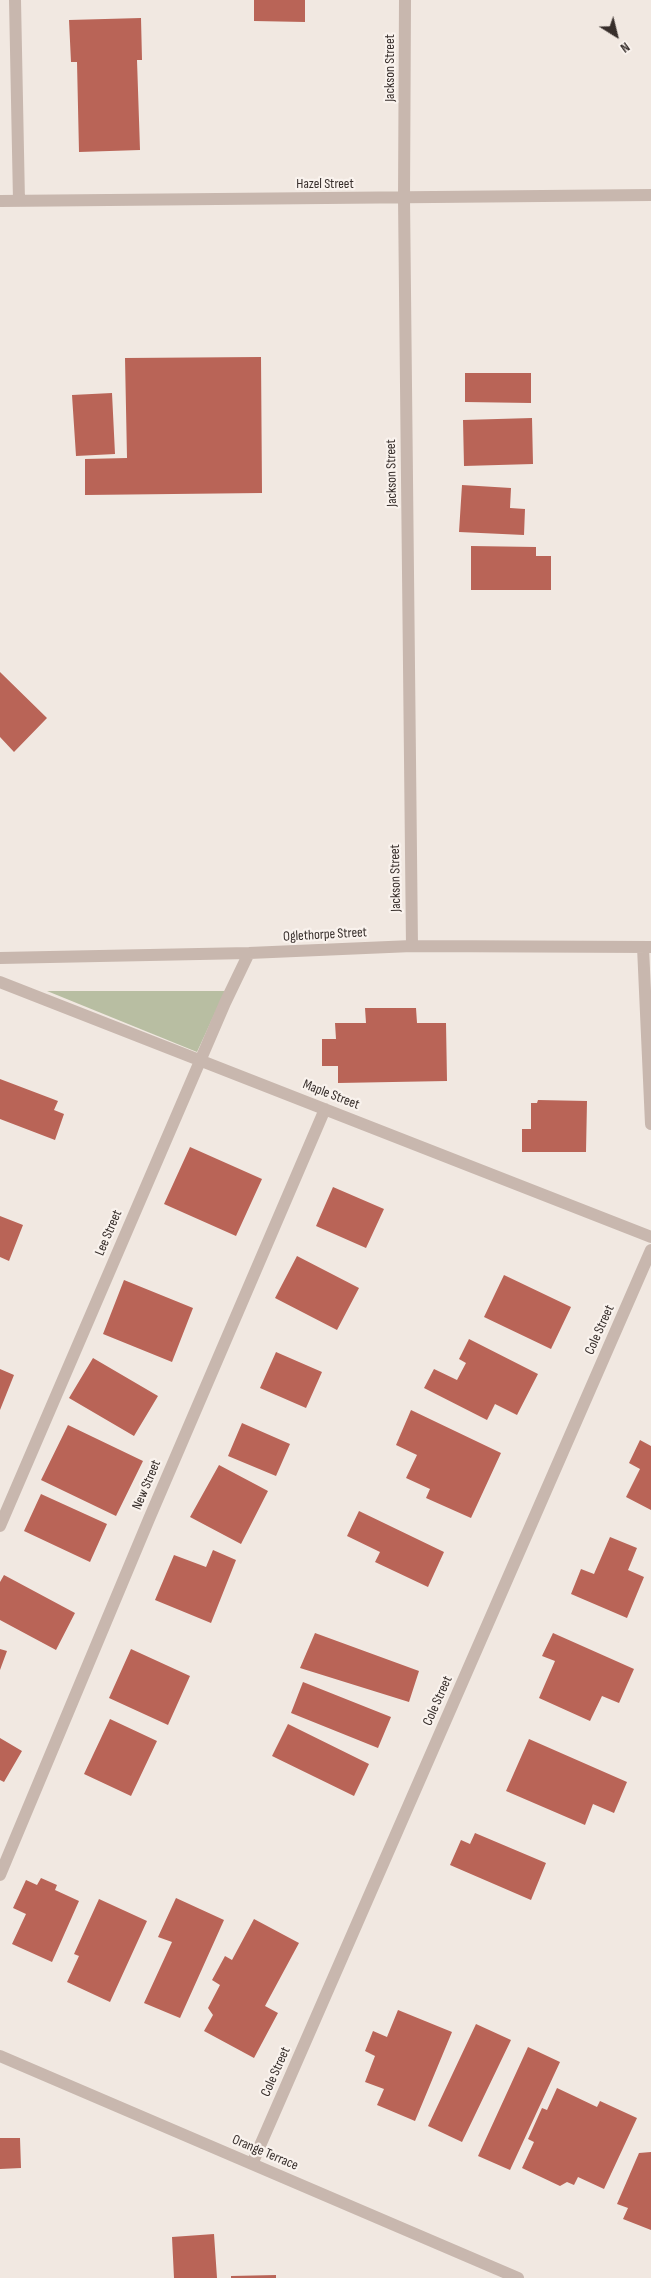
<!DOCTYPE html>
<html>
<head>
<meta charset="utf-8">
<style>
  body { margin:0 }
  #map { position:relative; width:651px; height:2278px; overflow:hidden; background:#f1e8e1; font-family:"Sofia Sans Condensed",sans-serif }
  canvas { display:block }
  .north { position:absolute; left:591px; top:10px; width:50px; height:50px; -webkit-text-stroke:4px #f9f2ed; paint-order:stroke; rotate:144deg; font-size:14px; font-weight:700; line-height:20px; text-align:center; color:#372e2b }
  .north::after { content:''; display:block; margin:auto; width:18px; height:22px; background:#372e2b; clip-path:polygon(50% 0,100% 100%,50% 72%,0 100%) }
</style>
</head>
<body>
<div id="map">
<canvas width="651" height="2278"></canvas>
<div class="north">N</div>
</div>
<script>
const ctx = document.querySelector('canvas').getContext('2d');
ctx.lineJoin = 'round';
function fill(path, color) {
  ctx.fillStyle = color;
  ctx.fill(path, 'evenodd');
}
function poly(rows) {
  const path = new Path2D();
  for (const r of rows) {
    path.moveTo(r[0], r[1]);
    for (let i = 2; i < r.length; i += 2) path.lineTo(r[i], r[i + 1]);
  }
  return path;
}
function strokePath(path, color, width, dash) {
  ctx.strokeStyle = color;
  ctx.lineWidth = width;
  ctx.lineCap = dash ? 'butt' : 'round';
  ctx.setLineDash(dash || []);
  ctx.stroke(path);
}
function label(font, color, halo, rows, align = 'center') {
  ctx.font = font + ' "Sofia Sans Condensed",sans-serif';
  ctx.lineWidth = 4.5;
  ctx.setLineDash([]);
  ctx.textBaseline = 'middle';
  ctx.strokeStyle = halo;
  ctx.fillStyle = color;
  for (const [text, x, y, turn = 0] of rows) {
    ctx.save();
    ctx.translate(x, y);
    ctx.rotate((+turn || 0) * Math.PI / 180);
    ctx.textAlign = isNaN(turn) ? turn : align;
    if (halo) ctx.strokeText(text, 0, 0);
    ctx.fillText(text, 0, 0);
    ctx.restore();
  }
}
fill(poly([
  [47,991,225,991,197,1052]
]), '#b8bea2');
fill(poly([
  [254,0,305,0,305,22,254,21],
  [141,18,142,60,137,60,140,150,79,152,77,62,71,62,69,20],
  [261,357,262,493,85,495,85,459,127,458,125,358],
  [465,373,531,373,531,403,465,402],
  [112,393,115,454,76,456,72,395],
  [532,418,533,464,464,466,463,420],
  [462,485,511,488,510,508,525,509,524,535,459,532],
  [471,546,536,547,536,556,551,556,551,590,471,590],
  [0,672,47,718,14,752,0,737],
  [365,1008,416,1008,417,1023,446,1023,447,1081,338,1083,338,1066,322,1066,322,1039,336,1039,335,1023,366,1023],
  [0,1079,58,1101,54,1110,64,1114,55,1140,0,1119],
  [538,1100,587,1101,586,1152,522,1152,522,1129,531,1129,531,1103,537,1103],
  [190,1147,262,1179,236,1236,164,1204],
  [333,1187,384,1209,366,1248,316,1226],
  [0,1216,23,1225,9,1261,0,1257],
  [297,1256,359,1288,337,1330,275,1298],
  [504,1275,571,1307,551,1349,484,1317],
  [124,1280,193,1308,172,1362,103,1334],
  [469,1339,538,1374,517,1415,495,1404,487,1420,424,1388,434,1369,457,1380,466,1363,459,1359],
  [276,1352,322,1372,306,1408,260,1388],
  [93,1358,158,1396,134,1436,69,1398],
  [0,1369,14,1375,0,1410],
  [411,1410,501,1453,471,1518,426,1498,430,1489,406,1478,417,1455,396,1445],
  [242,1423,290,1444,276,1476,228,1456],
  [68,1425,143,1461,116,1516,41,1480],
  [640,1440,651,1446,651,1510,626,1497,640,1469,629,1463],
  [219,1465,268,1491,241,1544,190,1517],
  [41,1494,107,1524,90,1562,24,1531],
  [359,1511,444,1552,428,1587,375,1562,380,1552,347,1536],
  [610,1537,637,1548,628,1570,644,1577,627,1618,571,1594,581,1569,594,1574],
  [213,1550,236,1560,211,1623,155,1600,174,1555,206,1567],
  [4,1575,75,1613,56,1650,0,1620,0,1582],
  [315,1633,419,1671,409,1702,300,1668],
  [553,1633,634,1669,619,1703,602,1696,590,1721,539,1698,555,1661,542,1656],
  [0,1649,7,1651,0,1670],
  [131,1649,190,1676,168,1725,109,1698],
  [303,1682,391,1717,378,1748,291,1713],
  [110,1719,157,1741,131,1796,84,1774],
  [288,1724,369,1764,354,1796,272,1756],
  [0,1738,22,1751,4,1782,0,1780],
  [529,1739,627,1782,614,1813,593,1804,585,1825,506,1791],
  [475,1833,546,1863,531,1900,450,1865,461,1840,470,1844],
  [41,1878,57,1885,55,1890,79,1901,52,1962,12,1944,26,1914,13,1908,26,1880,37,1885],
  [176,1898,224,1920,180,2018,144,2003,172,1942,158,1937],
  [99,1899,147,1921,110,2002,67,1982,79,1956,74,1954],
  [254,1919,299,1943,265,2006,278,2013,254,2058,204,2031,213,2015,208,2008,220,1985,212,1980,225,1956,232,1960],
  [398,2010,452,2032,415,2121,377,2105,384,2089,365,2082,375,2056,365,2051,373,2031,387,2037],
  [476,2024,511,2040,462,2142,428,2126],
  [528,2047,560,2062,510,2170,478,2156],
  [557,2088,597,2107,600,2101,637,2118,604,2189,578,2177,574,2185,567,2182,560,2186,522,2168,534,2142,528,2139,542,2108,547,2110],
  [0,2138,20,2138,21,2168,0,2169],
  [651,2152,651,2230,623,2219,628,2208,617,2204,639,2153],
  [214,2234,217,2278,174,2278,172,2237],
  [276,2275,276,2278,231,2278,231,2276]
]), '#b96457');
strokePath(poly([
  [15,0,19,201],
  [405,0,404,198,412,946],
  [0,201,651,195],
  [643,947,651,1124],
  [0,958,249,953,412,946,651,947],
  [0,982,651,1237],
  [0,1526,225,1003,249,953],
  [0,1875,149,1519,325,1109],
  [0,2056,518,2278],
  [252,2164,651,1250]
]), '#c8b7ae', 12);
label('14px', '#372e2b', '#f9f2ed', [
  ["Jackson Street",390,68,-90],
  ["Hazel Street",325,184],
  ["Jackson Street",392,473,-91],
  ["Jackson Street",396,878,-91],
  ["Oglethorpe Street",325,935,-3],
  ["Maple Street",331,1095,21],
  ["Lee Street",109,1233,-67],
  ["Cole Street",600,1330,-66],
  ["New Street",147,1485,-67],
  ["Cole Street",438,1701,-66],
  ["Cole Street",276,2072,-66],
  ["Orange Terrace",265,2153,23]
]);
</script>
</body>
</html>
